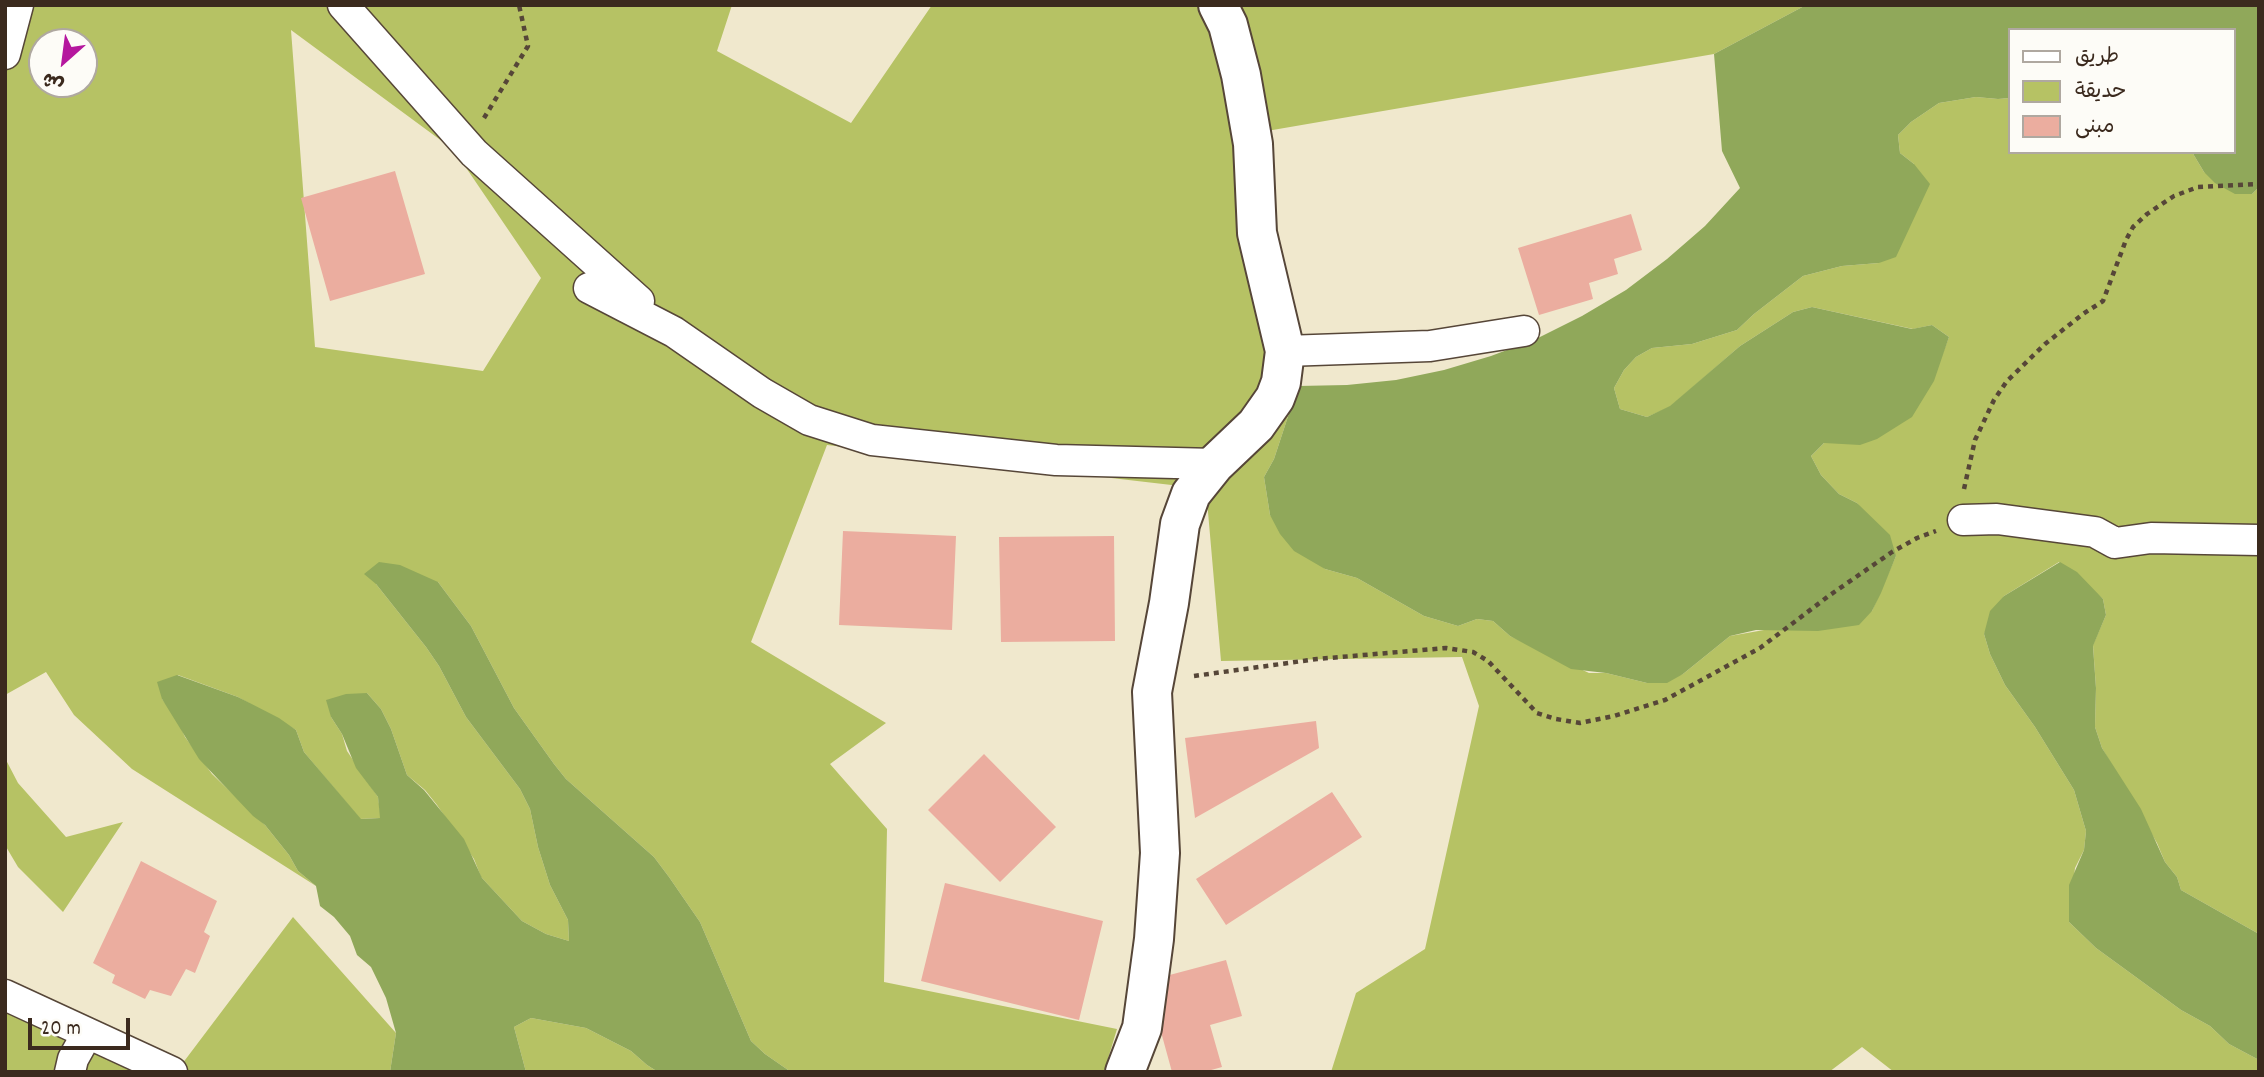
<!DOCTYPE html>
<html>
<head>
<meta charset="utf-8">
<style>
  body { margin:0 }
  #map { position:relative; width:2264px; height:1077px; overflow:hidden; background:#f0e8cd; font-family:Dekko,"Playpen Sans Arabic",sans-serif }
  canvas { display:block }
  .frame { position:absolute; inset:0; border:7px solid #3b2a1e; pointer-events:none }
  .legend { position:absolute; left:2008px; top:28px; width:228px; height:126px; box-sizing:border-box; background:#fdfcf7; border:2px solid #afa8a0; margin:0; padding:9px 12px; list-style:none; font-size:21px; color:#3b2a1e }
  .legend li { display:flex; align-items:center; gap:14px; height:35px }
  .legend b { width:35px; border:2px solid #afa8a0 }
  .north { position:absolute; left:28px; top:28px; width:70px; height:70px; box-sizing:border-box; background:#fdfcf7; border:2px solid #afa8a0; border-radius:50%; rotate:208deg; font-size:19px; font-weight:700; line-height:28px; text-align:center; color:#3b2a1e }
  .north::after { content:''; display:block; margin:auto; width:24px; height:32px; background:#b5179e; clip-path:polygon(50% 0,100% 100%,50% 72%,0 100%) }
  .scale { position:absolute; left:28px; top:1018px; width:102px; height:32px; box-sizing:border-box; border:4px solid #3b2a1e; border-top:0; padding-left:9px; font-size:21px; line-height:24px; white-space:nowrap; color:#3b2a1e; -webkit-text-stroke:5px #fdfcf7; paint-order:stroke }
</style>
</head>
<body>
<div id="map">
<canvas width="2264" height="1077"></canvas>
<div class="frame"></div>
<ul class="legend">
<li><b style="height:9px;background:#fff"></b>طريق</li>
<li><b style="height:19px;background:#b6c264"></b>حديقة</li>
<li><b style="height:19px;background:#ebad9f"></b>مبنى</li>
</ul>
<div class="north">ش</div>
<div class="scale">20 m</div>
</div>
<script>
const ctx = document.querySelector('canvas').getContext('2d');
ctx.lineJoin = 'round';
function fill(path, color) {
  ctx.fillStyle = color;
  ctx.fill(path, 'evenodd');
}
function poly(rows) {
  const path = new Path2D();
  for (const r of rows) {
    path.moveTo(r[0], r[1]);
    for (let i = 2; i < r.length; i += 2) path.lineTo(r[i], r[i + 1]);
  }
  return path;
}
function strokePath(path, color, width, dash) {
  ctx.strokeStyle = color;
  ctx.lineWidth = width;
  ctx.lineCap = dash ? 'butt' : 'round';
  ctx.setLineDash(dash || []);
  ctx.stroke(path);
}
fill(poly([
  [5,5,732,5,717,51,851,123,932,5,1806,5,1714,54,1232,137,1298,386,1274,459,1264,477,1270,515,1325,569,1357,578,1424,616,1458,626,1477,619,1493,621,1510,636,1589,673,1606,673,1647,683,1683,674,1730,636,1872,611,1896,556,1857,503,1839,494,1821,475,1811,456,1824,443,1941,358,1949,337,1932,325,1913,329,1812,307,1793,312,1740,346,1670,407,1647,417,1620,409,1614,388,1624,370,1636,357,1652,348,1692,344,1737,330,1754,314,1803,276,1842,266,1879,263,1914,164,1900,153,1898,135,1911,122,1939,103,1976,97,1998,99,2010,98,2010,152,2192,152,2204,172,2252,194,2259,187,2259,934,2181,890,2177,877,2165,862,2157,843,2102,748,2095,727,2096,688,2093,645,2106,615,2103,599,2059,562,2004,596,1984,634,1990,654,2005,685,2035,727,2074,790,2086,831,2084,850,2075,868,2069,922,2096,948,2181,1010,2210,1026,2229,1044,2259,1060,2259,1072,1894,1072,1862,1047,1829,1072,1331,1072,1356,993,1425,949,1479,706,1462,657,1221,661,1206,489,827,445,751,642,886,723,830,764,887,829,884,982,1117,1029,1104,1072,791,1072,765,1054,751,1041,700,922,669,877,654,857,566,779,554,764,514,708,471,626,438,582,376,584,426,647,439,666,466,717,520,789,530,809,538,847,550,885,568,920,569,941,546,934,522,921,481,877,474,859,437,805,425,790,407,775,391,729,381,709,367,693,331,717,342,734,347,751,378,797,381,818,360,819,304,752,296,730,238,697,178,675,162,699,176,717,185,737,212,774,265,825,289,855,298,871,316,886,132,769,74,715,46,672,5,695],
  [291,30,454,150,541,278,483,371,315,347],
  [42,42,84,42,84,84,42,84],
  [5,758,18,783,66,837,123,822,63,912,18,867,5,845],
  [293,917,396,1033,390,1072,176,1072],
  [5,1007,144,1072,5,1072],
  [531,1018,586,1028,631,1051,647,1065,658,1072,526,1072,514,1027]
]), '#b6c264');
fill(poly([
  [1806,5,2259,5,2259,187,2252,194,2235,194,2215,183,2204,172,2192,152,2234,152,2234,30,2010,30,2010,98,1998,99,1976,97,1939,103,1911,122,1898,135,1900,153,1914,164,1930,184,1896,257,1879,263,1842,266,1803,276,1754,314,1737,330,1692,344,1652,348,1636,357,1624,370,1614,388,1620,409,1647,417,1670,406,1740,346,1793,312,1812,307,1912,329,1932,325,1949,337,1934,381,1912,417,1877,439,1860,445,1824,443,1811,456,1821,475,1839,494,1857,503,1890,535,1896,556,1881,593,1872,611,1859,625,1818,631,1756,630,1730,636,1683,674,1667,683,1647,683,1606,673,1571,669,1510,636,1493,621,1477,619,1458,626,1424,616,1357,578,1325,569,1294,551,1280,534,1270,515,1264,477,1274,459,1298,386,1347,385,1396,380,1444,370,1491,356,1536,339,1582,316,1626,290,1667,259,1705,226,1740,188,1722,151,1714,54],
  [379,562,400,565,438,582,471,626,514,708,554,764,566,779,654,857,669,877,700,922,751,1041,765,1054,791,1072,658,1072,647,1065,631,1051,586,1028,531,1018,514,1027,526,1072,390,1072,396,1033,386,998,371,967,357,955,350,936,334,917,320,906,316,886,298,871,289,855,265,825,253,816,199,759,162,699,157,682,177,675,238,697,279,718,296,730,304,752,361,819,380,818,378,797,356,768,342,734,331,717,326,700,346,694,367,693,381,709,391,729,407,775,424,790,464,839,482,878,522,921,546,934,569,941,568,920,550,885,538,847,530,809,520,789,466,717,439,666,426,647,376,584,364,574],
  [2060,562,2077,572,2103,599,2106,615,2093,646,2096,688,2095,727,2102,748,2141,809,2165,862,2177,877,2181,890,2259,934,2259,1060,2229,1044,2210,1026,2181,1010,2096,948,2069,922,2069,885,2084,850,2086,831,2074,790,2035,727,2005,685,1990,654,1984,634,1990,611,2004,596]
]), '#90a85a');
fill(poly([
  [395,171,425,274,330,301,301,198],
  [1631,214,1642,250,1614,259,1618,274,1589,283,1593,299,1539,315,1518,248],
  [843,531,956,536,952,630,839,625],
  [1114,536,1115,641,1001,642,999,537],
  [1316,721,1319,748,1195,818,1185,738],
  [984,754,1056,827,1000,882,928,810],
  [1332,792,1362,837,1226,925,1196,879],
  [141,861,217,901,204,932,210,936,195,973,186,969,171,996,150,990,145,999,112,983,115,975,93,963],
  [945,883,1103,921,1079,1020,921,981],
  [1226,960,1242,1016,1210,1025,1222,1067,1204,1072,1172,1072,1147,981]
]), '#ebad9f');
const street = poly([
  [343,5,474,153,639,301],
  [5,54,18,5],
  [589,288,674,332,762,393,809,420,872,440,1056,460,1215,464],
  [1285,351,1430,346,1524,331],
  [1963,520,1997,519,2095,532,2115,543,2151,538,2259,540],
  [5,995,172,1072],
  [70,1072,73,1059,87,1034]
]);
const secondary = poly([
  [1125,1072,1142,1028,1154,939,1160,853,1152,692,1169,603,1180,524,1191,494,1215,464,1256,425,1275,398,1281,382,1285,351,1257,233,1253,144,1241,75,1228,25,1218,5]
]);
strokePath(street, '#564638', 33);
strokePath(secondary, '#564638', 42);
strokePath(poly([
  [484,118,528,46,519,5],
  [1964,489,1975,440,1994,400,2007,381,2045,344,2083,314,2103,301,2126,240,2133,227,2147,214,2174,196,2198,187,2259,184],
  [1194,676,1317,659,1446,648,1473,652,1488,661,1537,713,1556,719,1580,723,1614,716,1665,700,1760,648,1830,595,1892,552,1917,538,1936,531]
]), '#564638', 4.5, [5, 5]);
strokePath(street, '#fff', 30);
strokePath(secondary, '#fff', 38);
</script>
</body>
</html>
